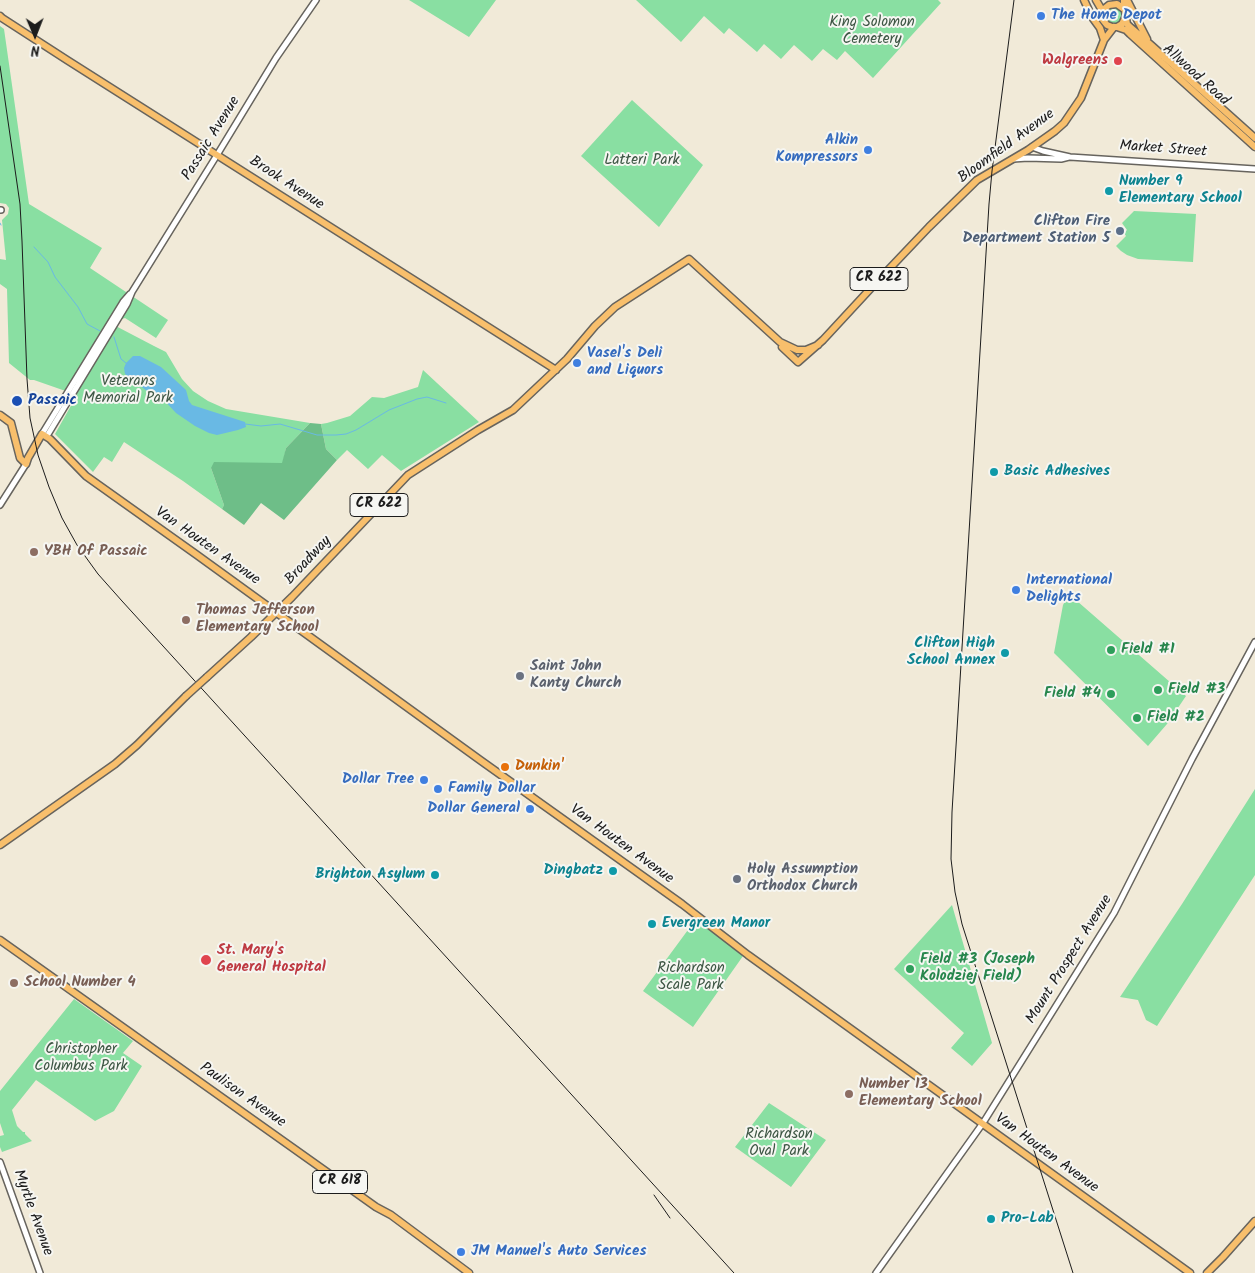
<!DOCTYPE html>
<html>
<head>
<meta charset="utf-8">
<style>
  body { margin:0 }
  #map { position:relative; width:1255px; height:1273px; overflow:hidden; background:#f1ead8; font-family:Kalam,sans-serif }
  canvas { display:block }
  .north { position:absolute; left:10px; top:10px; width:50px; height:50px; -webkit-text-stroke:4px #f6f6f2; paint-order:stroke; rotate:179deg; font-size:14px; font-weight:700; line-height:20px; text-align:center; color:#1c1c1c }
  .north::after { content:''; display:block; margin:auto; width:18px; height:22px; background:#1c1c1c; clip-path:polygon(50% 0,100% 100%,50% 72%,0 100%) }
</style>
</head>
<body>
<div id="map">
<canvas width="1255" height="1273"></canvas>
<div class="north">N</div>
</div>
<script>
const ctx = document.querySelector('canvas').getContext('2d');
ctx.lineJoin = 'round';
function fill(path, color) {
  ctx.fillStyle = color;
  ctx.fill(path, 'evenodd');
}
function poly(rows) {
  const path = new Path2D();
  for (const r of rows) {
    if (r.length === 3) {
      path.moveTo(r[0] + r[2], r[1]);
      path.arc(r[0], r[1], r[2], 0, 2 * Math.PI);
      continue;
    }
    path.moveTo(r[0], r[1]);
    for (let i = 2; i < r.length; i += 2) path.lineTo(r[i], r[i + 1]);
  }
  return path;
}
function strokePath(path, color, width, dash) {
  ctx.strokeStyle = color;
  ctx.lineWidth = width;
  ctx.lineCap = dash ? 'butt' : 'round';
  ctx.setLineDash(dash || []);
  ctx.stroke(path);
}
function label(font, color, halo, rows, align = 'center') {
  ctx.font = font + ' Kalam,sans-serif';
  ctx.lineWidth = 4;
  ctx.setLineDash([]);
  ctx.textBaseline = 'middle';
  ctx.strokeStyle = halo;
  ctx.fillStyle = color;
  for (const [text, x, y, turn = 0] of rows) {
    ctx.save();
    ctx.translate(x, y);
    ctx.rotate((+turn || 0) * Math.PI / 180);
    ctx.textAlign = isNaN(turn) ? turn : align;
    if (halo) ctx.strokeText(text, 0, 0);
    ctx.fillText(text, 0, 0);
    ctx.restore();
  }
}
fill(poly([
  [409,0,496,0,469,37],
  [636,0,938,0,941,3,873,78,845,51,837,60,823,49,812,61,794,45,781,59,764,44,757,52,729,28,724,34,704,16,681,42],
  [1114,16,9],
  [0,26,4,29,29,204,102,248,90,268,168,320,156,338,125,318,110,323,154,346,166,352,182,379,193,391,208,401,226,409,310,423,286,448,283,463,211,468,224,505,222,509,183,481,124,442,112,462,104,457,93,472,55,434,77,395,34,380,30,380,9,363,7,289,0,284,0,259,6,260,2,220,8,214,9,208,6,204,0,203],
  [632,100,703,165,659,227,581,156],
  [1134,211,1196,214,1193,262,1138,259,1127,255,1121,251,1116,246,1126,236,1124,233,1127,230,1122,223],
  [423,370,479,422,401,471,382,455,368,469,347,450,337,460,326,449,321,424,327,423,350,416,372,397,384,398,418,387],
  [1069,594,1186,696,1167,724,1148,746,1054,653,1063,605],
  [1255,789,1255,875,1157,1026,1146,1020,1138,1000,1120,997,1182,904],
  [952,905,992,1043,972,1066,951,1048,964,1033,894,969],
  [696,919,743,956,693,1027,643,991],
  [74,999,133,1041,123,1053,142,1066,114,1111,95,1121,36,1080,12,1110,17,1126,23,1132,25,1132,25,1134,32,1141,2,1152,0,1147,0,1136,4,1135,0,1123,0,1091],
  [769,1103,826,1140,791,1187,735,1147]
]), '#89dfa2');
fill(poly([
  [310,423,321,424,326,449,337,460,284,520,261,503,244,525,222,509,224,505,211,468,214,462,282,463,286,448]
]), '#6ebe88');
fill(poly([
  [133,356,140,356,161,367,186,390,189,401,192,405,245,422,246,427,238,430,217,435,209,433,195,426,176,413,162,398,152,395,125,374,124,368,126,363]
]), '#69b9e4');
strokePath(poly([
  [0,223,1,225],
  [34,247,48,262,55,277,78,307,87,324,100,331],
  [114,337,121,359,126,363],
  [245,424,261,426,280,424,317,435,336,435,346,434,356,430,389,410,417,399,427,397,446,403]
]), '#69b9e4', 1);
const minor = poly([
  [1032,147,1043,151,1070,157,1255,169],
  [1013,159,1028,158,1061,159,1069,157],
  [0,210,1,210],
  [42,434,123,302,130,294],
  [47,436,127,304,132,292,217,155,276,58,316,0],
  [0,505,26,464],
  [0,1162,40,1273],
  [876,1273,983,1123,1114,913,1192,759,1255,642]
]);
const major = poly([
  [1084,0,1092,17,1100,28,1104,40],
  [1096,0,1103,12],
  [1124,0,1124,6,1126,16,1122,24,1117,27,1112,27,1107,25,1103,20,1103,12,1104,9,1109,5,1117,4,1124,9],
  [1127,0,1147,39],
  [0,16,2,18,67,60,556,370],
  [1126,19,1127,24,1130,27,1151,45,1255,138],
  [1117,27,1126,30,1130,34,1255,147],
  [782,347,798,362,823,340,872,287,929,227,977,180,1028,150,1055,131,1064,123,1081,98,1104,40,1114,27],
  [0,415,11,423,20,458,26,464],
  [26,464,28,458,42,434,50,439,86,476,197,555,480,760,682,904,748,955,1190,1273],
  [207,677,251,637,292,597,408,475,478,430,513,410,567,359,595,326,615,307,689,259,780,342,797,350,806,350,818,345],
  [0,845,115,764,137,745,186,696],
  [0,940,331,1175,376,1207,391,1215,469,1273],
  [1207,1273,1223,1257,1255,1221]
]);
strokePath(minor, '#67645e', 8);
strokePath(major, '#67645e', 9);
strokePath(minor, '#fff', 5);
strokePath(major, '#f8bf6c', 6);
strokePath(poly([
  [1014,0,992,171,989,204,952,812,951,859,955,892,962,924,1073,1273],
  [0,66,20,204,22,241,27,379,30,418,38,455,49,487,62,518,77,545,98,574,122,601,734,1273],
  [654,1195,670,1218]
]), '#1c1c1c', 1);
const majorBridge = poly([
  [186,696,207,677]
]);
strokePath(majorBridge, '#67645e', 9, []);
strokePath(majorBridge, '#f8bf6c', 6);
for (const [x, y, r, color] of [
  [1041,16,5,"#3f7fe0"],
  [1118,61,5,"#e0444e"],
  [868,150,5,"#3f7fe0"],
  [1109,191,5,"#0f9aa8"],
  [1120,231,5,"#5c6f8a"],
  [577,363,5,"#3f7fe0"],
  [17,401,6,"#1a4fb4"],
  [994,472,5,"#0f9aa8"],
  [34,552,5,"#8d6e63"],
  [1016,590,5,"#3f7fe0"],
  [186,620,5,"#8d6e63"],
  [1111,650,5,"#2e9e5b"],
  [1005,653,5,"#0f9aa8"],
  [520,676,5,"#6b7280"],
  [1158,690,5,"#2e9e5b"],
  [1111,694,5,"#2e9e5b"],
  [1137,718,5,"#2e9e5b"],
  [505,767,5,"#e8710a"],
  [424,780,5,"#3f7fe0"],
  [438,789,5,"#3f7fe0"],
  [530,809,5,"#3f7fe0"],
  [613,871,5,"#0f9aa8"],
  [435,875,5,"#0f9aa8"],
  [737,879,5,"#6b7280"],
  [652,924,5,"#0f9aa8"],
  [206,960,6,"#e0444e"],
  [910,969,5,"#2e9e5b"],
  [14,983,5,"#8d6e63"],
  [849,1094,5,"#8d6e63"],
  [991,1219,5,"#0f9aa8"],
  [461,1252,5,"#3f7fe0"]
]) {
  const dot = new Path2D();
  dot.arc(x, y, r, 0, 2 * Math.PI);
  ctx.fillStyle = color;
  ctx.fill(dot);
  strokePath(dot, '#f6f6f2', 2);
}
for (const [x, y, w] of [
  [879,279,58],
  [379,505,58],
  [340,1182,55]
]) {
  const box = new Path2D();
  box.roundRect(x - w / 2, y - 11.5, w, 23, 4);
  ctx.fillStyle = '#f6f6f2';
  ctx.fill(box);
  strokePath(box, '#1c1c1c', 1);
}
label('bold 14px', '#1c1c1c', null, [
  ["CR 622",879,279],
  ["CR 622",379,505],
  ["CR 618",340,1182]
]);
label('bold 15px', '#366cbe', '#f6f6f2', [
  ["The Home Depot",1051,16],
  ["Alkin",858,141,"right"],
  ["Kompressors",858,158,"right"],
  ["Vasel's Deli",587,354],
  ["and Liquors",587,371],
  ["International",1026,581],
  ["Delights",1026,598],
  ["Dollar Tree",414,780,"right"],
  ["Family Dollar",448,789],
  ["Dollar General",520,809,"right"],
  ["JM Manuel's Auto Services",471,1252]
], 'left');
label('15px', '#3d5644', '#f6f6f2', [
  ["King Solomon",872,23],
  ["Cemetery",872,40],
  ["Latteri Park",642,161],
  ["Veterans",128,382],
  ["Memorial Park",128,399],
  ["Richardson",691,969],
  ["Scale Park",691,986],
  ["Christopher",81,1050],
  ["Columbus Park",81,1067],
  ["Richardson",779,1135],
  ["Oval Park",779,1152]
]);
label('bold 15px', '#be3a42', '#f6f6f2', [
  ["Walgreens",1108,61],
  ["St. Mary's",217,951,"left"],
  ["General Hospital",217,968,"left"]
], 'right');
label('15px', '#1c1c1c', '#f6f6f2', [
  ["Allwood Road",1195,76,42],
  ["Passaic Avenue",212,139,-58],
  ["Bloomfield Avenue",1007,147,-36],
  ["Market Street",1163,150,4],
  ["Brook Avenue",286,184,33],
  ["Van Houten Avenue",207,547,35],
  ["Broadway",309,561,-47],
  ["Van Houten Avenue",621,845,36],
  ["Mount Prospect Avenue",1070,960,-58],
  ["Paulison Avenue",242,1096,35],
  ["Van Houten Avenue",1046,1154,36],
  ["Myrtle Avenue",32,1213,70]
]);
label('bold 15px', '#0d838f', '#f6f6f2', [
  ["Number 9",1119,182],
  ["Elementary School",1119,199],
  ["Basic Adhesives",1004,472],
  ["Clifton High",995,644,"right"],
  ["School Annex",995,661,"right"],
  ["Dingbatz",603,871,"right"],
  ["Brighton Asylum",425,875,"right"],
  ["Evergreen Manor",662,924],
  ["Pro-Lab",1001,1219]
], 'left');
label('bold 15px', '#4e5e75', '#f6f6f2', [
  ["Clifton Fire",1110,222],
  ["Department Station 5",1110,239]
], 'right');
label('bold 15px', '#164399', '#f6f6f2', [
  ["Passaic",28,401]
], 'left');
label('bold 15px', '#785e54', '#f6f6f2', [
  ["YBH Of Passaic",44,552],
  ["Thomas Jefferson",196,611],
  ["Elementary School",196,628],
  ["School Number 4",24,983],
  ["Number 13",859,1085],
  ["Elementary School",859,1102]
], 'left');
label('bold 15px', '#27864d', '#f6f6f2', [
  ["Field #1",1121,650],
  ["Field #3",1168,690],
  ["Field #4",1101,694,"right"],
  ["Field #2",1147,718],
  ["Field #3 (Joseph",920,960],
  ["Kolodziej Field)",920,977]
], 'left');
label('bold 15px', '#5b616d', '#f6f6f2', [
  ["Saint John",530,667],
  ["Kanty Church",530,684],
  ["Holy Assumption",747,870],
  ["Orthodox Church",747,887]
], 'left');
label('bold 15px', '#c56008', '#f6f6f2', [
  ["Dunkin'",515,767]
], 'left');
</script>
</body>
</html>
